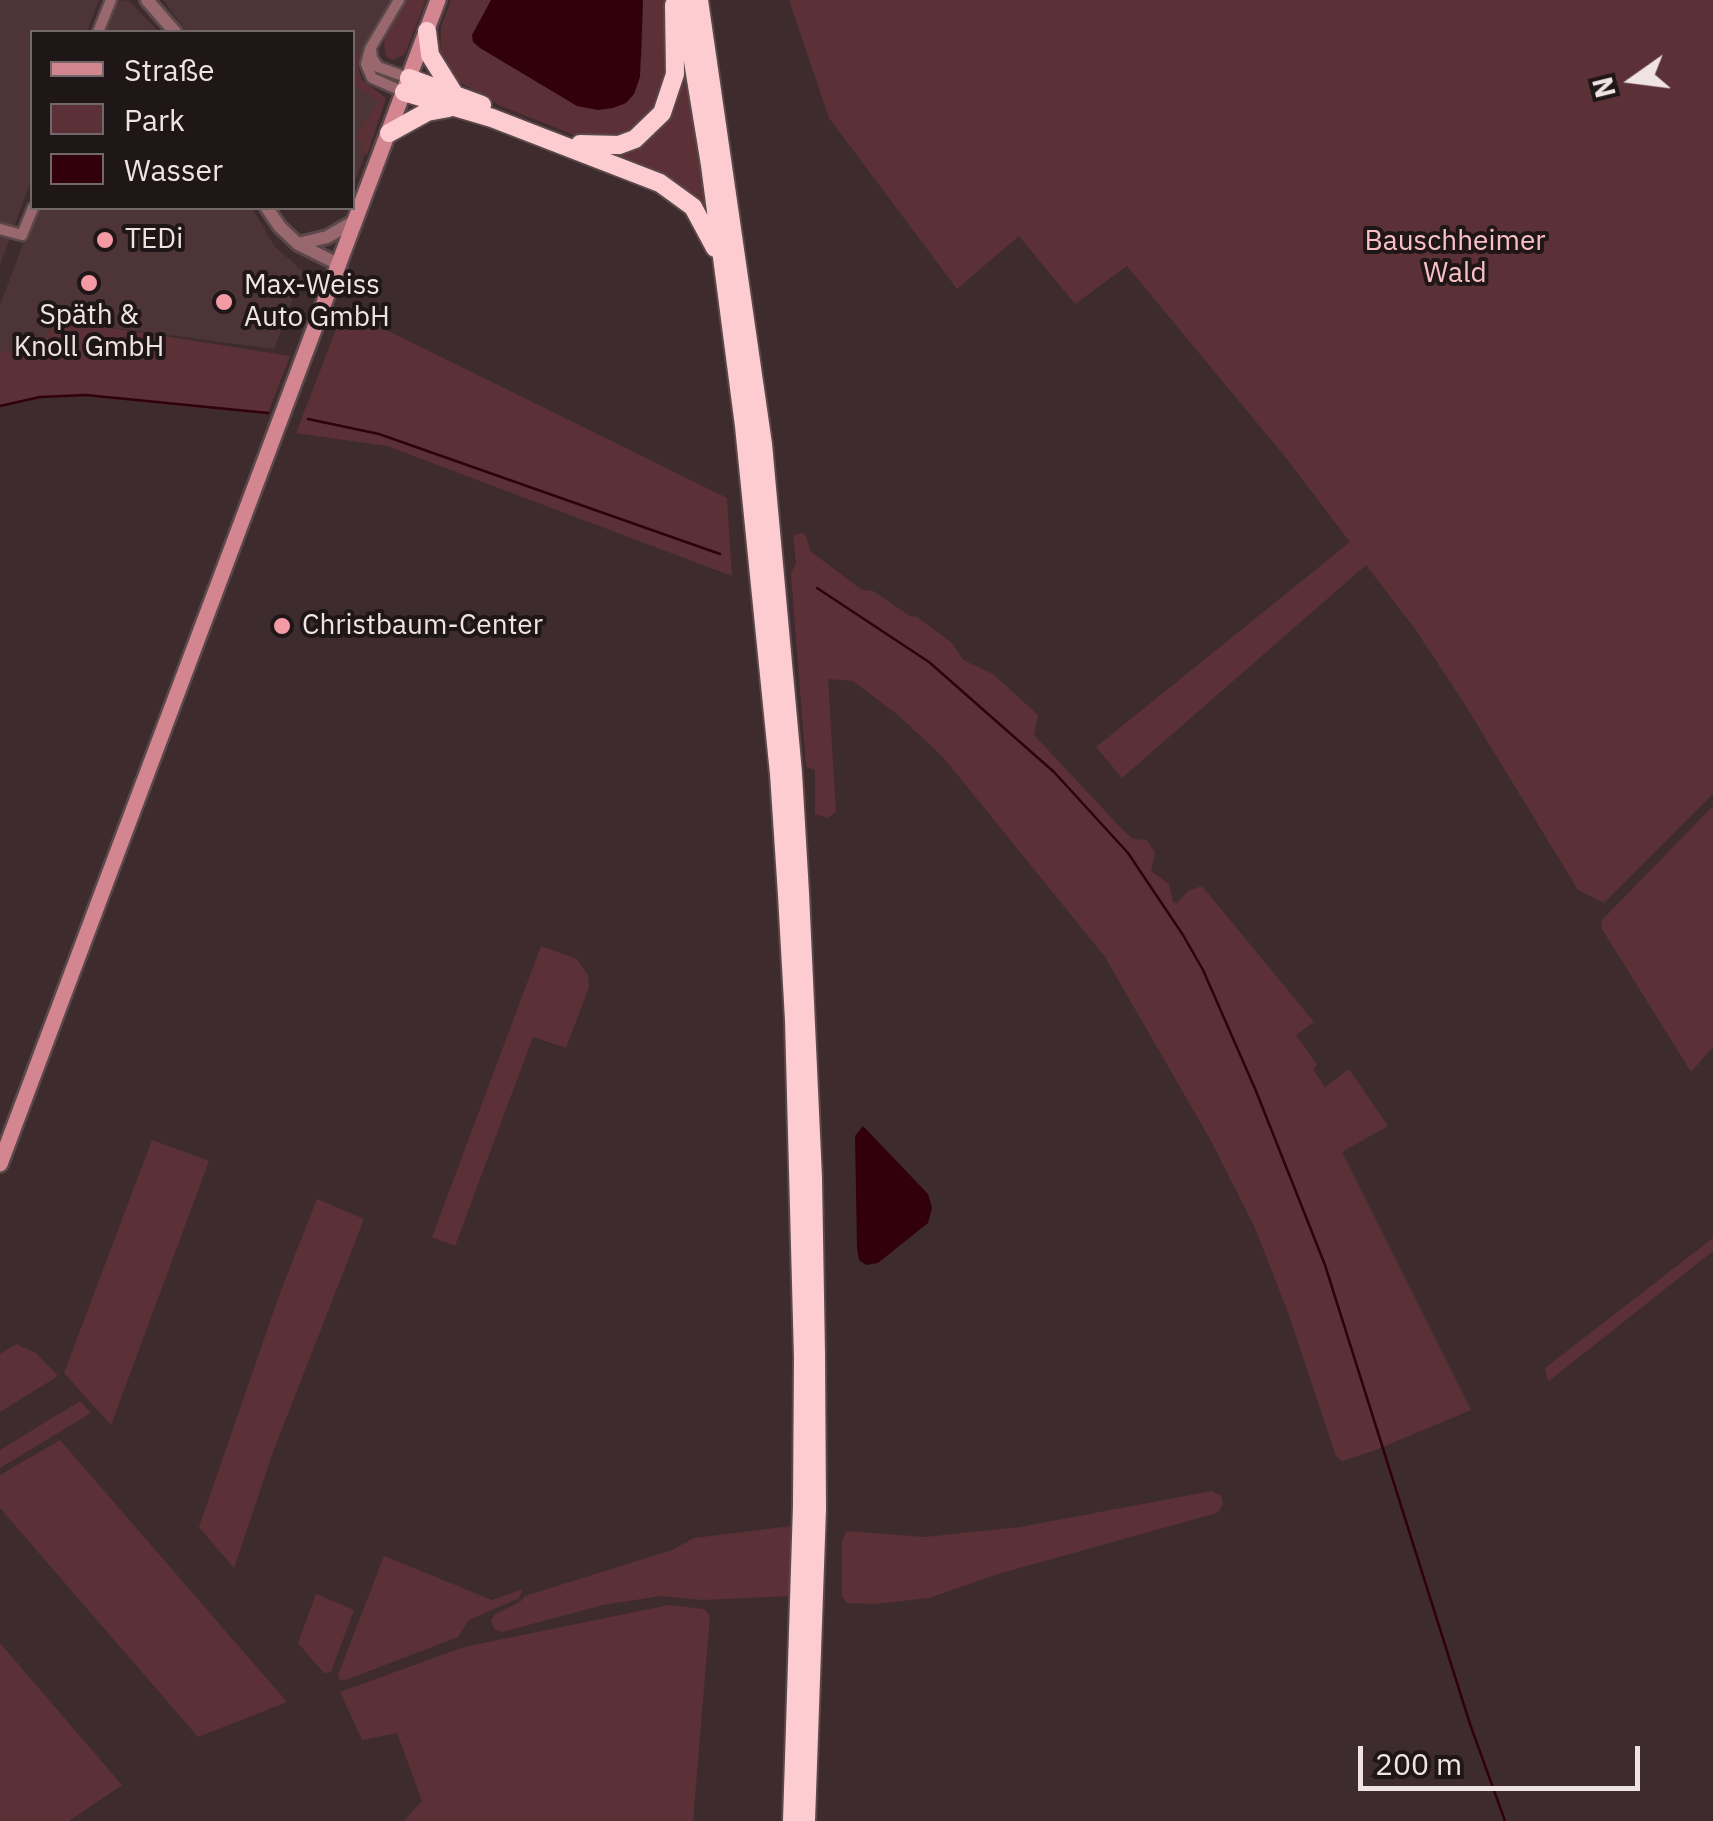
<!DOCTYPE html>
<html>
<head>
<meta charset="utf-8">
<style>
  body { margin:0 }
  #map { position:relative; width:1713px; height:1821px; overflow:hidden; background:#3e2b2d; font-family:"IBM Plex Sans",sans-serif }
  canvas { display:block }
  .legend { position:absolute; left:30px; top:30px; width:325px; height:180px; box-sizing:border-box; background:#1f1617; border:2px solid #736869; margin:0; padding:12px 18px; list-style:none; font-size:30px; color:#f0e3e4 }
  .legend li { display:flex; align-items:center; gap:20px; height:50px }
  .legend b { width:50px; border:2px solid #736869 }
  .north { position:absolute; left:1583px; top:30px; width:100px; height:100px; -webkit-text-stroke:8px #1f1617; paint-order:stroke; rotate:256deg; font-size:28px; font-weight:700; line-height:40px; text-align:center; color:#f0e3e4 }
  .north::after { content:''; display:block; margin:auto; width:35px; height:45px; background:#f0e3e4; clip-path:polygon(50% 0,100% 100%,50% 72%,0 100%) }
  .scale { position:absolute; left:1358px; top:1746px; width:282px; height:45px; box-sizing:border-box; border:5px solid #f0e3e4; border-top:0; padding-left:12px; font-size:30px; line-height:35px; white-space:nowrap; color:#f0e3e4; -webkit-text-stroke:8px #1f1617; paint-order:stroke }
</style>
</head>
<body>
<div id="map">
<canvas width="1713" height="1821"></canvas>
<ul class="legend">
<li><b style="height:12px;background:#d48690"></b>Straße</li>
<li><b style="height:28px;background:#5b3137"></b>Park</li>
<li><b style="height:28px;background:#31000b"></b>Wasser</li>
</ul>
<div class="north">N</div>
<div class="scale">200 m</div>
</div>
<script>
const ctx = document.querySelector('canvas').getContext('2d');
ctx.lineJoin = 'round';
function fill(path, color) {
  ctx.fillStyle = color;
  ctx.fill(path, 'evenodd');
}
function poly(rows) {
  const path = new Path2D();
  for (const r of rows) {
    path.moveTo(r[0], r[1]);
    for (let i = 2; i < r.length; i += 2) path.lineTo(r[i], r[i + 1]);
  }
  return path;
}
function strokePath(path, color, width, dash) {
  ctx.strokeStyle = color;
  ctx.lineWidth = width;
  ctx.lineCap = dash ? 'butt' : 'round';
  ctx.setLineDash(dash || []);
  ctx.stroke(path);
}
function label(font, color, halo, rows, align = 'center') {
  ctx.font = font + ' "IBM Plex Sans",sans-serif';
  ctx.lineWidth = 8;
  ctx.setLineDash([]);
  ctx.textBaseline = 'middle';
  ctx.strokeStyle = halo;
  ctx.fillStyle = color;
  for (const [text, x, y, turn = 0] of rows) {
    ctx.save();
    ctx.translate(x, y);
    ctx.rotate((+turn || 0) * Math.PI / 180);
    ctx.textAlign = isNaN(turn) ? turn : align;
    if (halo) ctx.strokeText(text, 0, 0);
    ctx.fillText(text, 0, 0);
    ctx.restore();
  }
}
fill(poly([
  [0,0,99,0,87,32,32,32,32,178,0,265],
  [120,0,129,1,159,32,103,32,114,4],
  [163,0,393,0,353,65,358,83,385,102,353,186,352,32,187,32],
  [37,208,252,208,275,247,303,271,274,349,56,320,42,343,0,353,0,305]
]), '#4d3437');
fill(poly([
  [406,0,426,0,405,54,393,60,386,57,384,43,387,30],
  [451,0,491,0,490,5,502,61,541,81,642,57,643,0,667,0,667,82,659,104,648,121,627,133,602,139,579,137,501,106,459,82,446,70,440,59,441,27],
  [789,0,1713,0,1713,794,1604,903,1578,890,1464,703,1415,629,1366,565,1122,778,1096,747,1350,542,1286,458,1127,266,1075,304,1019,236,957,289,829,118],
  [684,49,715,238,704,216,595,152,646,139],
  [357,51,361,53,358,66,362,80,386,98,367,155,360,152,364,144,355,139,379,101,353,85,353,58],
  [344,309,727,498,732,576,387,446,296,433],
  [56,320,145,333,290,356,268,413,86,395,40,397,0,406,0,353,42,343],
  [801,533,806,535,810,551,862,590,873,591,910,616,917,617,952,643,963,660,993,674,1038,715,1034,735,1122,829,1133,839,1147,840,1155,853,1151,871,1169,884,1173,902,1177,903,1188,891,1202,886,1314,1022,1296,1035,1317,1065,1313,1069,1325,1087,1349,1069,1388,1126,1342,1152,1471,1410,1373,1451,1342,1461,1336,1456,1289,1315,1255,1228,1210,1139,1105,957,943,757,898,715,853,681,828,679,836,812,828,818,815,814,815,770,806,767,791,574,796,563,793,536],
  [1713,806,1713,1047,1691,1072,1602,929,1601,921],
  [541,946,577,959,588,975,589,987,566,1048,533,1037,455,1246,432,1237],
  [152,1140,209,1161,111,1425,64,1373],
  [317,1199,364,1219,273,1452,234,1568,199,1527,280,1293],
  [1713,1238,1713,1251,1549,1381,1547,1378,1545,1368],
  [16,1344,36,1353,58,1376,0,1412,0,1354],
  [80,1401,91,1413,0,1468,0,1450],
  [60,1440,287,1702,198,1737,0,1508,0,1475],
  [1212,1491,1221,1496,1223,1505,1217,1513,998,1574,929,1598,875,1604,847,1603,842,1597,842,1543,846,1531,925,1537,1020,1527],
  [791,1526,790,1596,702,1600,661,1596,603,1605,502,1632,495,1630,491,1621,495,1614,520,1602,525,1596,672,1550,694,1538],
  [384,1556,492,1600,523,1589,519,1598,469,1620,458,1637,346,1680,340,1680,338,1675],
  [316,1594,354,1610,331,1672,324,1673,298,1643],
  [669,1605,704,1609,710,1616,693,1821,404,1821,422,1801,397,1733,362,1740,340,1692,464,1647],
  [0,1643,122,1785,69,1821,0,1821]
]), '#5b3137');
fill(poly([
  [491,0,643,0,640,77,634,94,626,103,613,108,598,110,577,106,480,48,473,42,472,35],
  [863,1126,928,1194,932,1208,928,1223,878,1263,866,1265,859,1260,857,1248,855,1136]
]), '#31000b');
strokePath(poly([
  [0,406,40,397,86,395,268,413],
  [308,419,379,434,720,554],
  [817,588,929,662,1054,772,1128,853,1183,935,1203,970,1256,1091,1325,1265,1470,1724,1505,1821]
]), '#31000b', 2.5);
const minor = poly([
  [399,0,370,49,366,64,372,78,404,92],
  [98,32,111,0],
  [371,49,372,58,378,67,409,78],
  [0,229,22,235,33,208]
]);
const tertiary = poly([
  [147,0,175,32],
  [267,208,280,227,298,244,340,265],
  [298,244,327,237,355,221]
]);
const secondary = poly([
  [0,1164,438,0]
]);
const motorway = poly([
  [683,0,710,165,744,426,779,774,787,895,794,1020,803,1358,802,1506,792,1821],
  [699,0,763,444,793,773,800,893,813,1178,816,1355,817,1509,806,1821],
  [427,31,430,55,453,92],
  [409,78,482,105],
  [404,92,492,118,660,183,693,207,715,248],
  [389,133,427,112,449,108],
  [580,144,619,145,635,139,662,113,675,74,674,5]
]);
strokePath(minor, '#5a484a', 15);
strokePath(tertiary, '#5a484a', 18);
strokePath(secondary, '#5a484a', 20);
strokePath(motorway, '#5a484a', 22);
strokePath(minor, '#99686e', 10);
strokePath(tertiary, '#99686e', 12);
strokePath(secondary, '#d48690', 15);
strokePath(motorway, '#fdccd0', 18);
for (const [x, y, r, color] of [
  [105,240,10,"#f49aa5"],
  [89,283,10,"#f49aa5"],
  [224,302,10,"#f49aa5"],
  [282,626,10,"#f49aa5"]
]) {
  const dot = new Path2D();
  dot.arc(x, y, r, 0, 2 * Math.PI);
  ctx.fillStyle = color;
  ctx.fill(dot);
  strokePath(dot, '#1f1617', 4);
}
label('28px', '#f0e3e4', '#1f1617', [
  ["TEDi",125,240],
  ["Max-Weiss",244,286],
  ["Auto GmbH",244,318],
  ["Späth &",89,316,"center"],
  ["Knoll GmbH",89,348,"center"],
  ["Christbaum-Center",302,626]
], 'left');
label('28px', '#fac0c5', '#1f1617', [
  ["Bauschheimer",1455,242],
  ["Wald",1455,274]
]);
</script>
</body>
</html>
